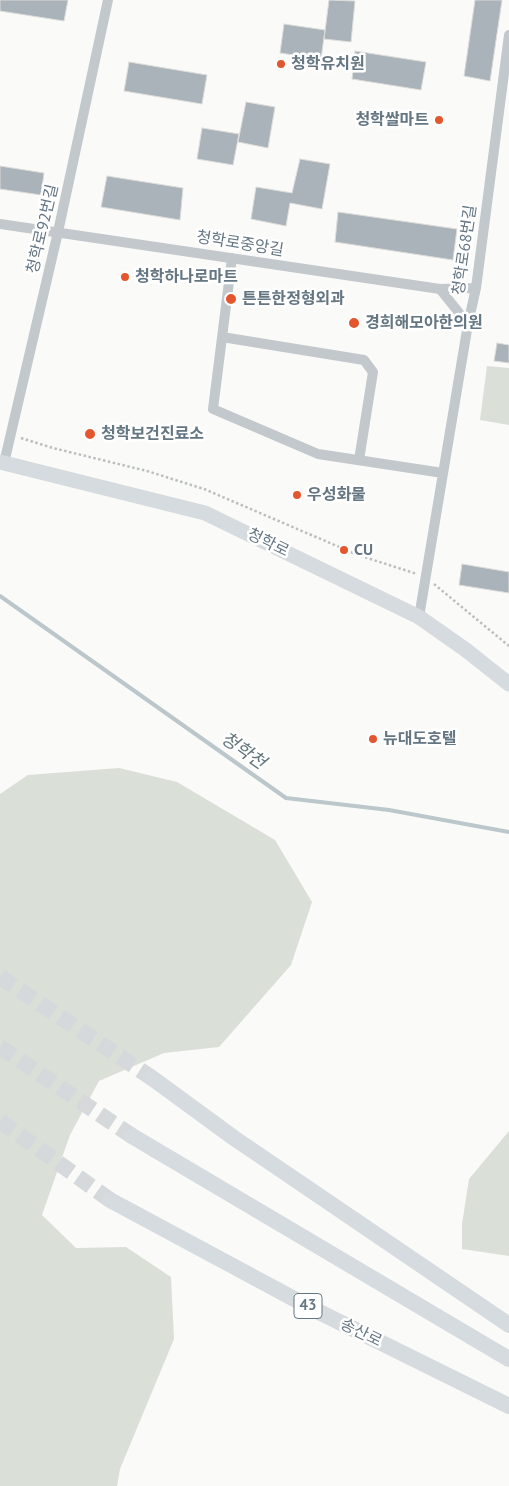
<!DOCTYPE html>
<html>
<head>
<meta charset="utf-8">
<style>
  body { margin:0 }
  canvas { display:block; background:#fafaf8 }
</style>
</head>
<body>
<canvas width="509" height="1486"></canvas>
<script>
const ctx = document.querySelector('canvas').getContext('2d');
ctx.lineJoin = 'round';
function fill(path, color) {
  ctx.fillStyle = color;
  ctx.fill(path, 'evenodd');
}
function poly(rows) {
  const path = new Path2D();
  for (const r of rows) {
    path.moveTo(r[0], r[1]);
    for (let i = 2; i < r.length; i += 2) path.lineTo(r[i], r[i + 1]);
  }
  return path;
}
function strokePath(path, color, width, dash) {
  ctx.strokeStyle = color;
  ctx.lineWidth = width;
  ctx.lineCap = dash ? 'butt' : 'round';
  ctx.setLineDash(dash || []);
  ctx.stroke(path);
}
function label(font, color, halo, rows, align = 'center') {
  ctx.font = font + ' "PT Sans","Noto Sans KR",sans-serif';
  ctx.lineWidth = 5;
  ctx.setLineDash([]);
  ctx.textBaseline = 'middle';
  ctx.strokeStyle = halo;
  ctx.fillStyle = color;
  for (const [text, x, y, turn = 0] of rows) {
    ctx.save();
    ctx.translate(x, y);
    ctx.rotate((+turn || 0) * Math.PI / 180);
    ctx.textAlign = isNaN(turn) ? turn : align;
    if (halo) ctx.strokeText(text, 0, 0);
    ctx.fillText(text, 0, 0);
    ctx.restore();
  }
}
fill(poly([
  [487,366,509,368,509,425,480,420],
  [119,768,177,782,275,840,312,902,291,965,219,1047,164,1053,99,1081,70,1135,42,1215,76,1248,126,1247,171,1277,174,1339,120,1469,117,1486,0,1486,0,794,28,775],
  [509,1131,509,1256,462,1249,462,1224,469,1179]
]), '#dadfd7');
strokePath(poly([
  [0,596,286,798,389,810,509,832]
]), '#bbc7cb', 4);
const building = poly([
  [0,0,68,0,64,21,0,11,0,0],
  [329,0,355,1,351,42,324,39,329,0],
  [475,0,502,0,490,81,464,76,475,0],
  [284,24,325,30,321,59,280,53,284,24],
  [355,51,426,62,421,90,352,79,355,51],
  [129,62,207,75,202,104,124,91,129,62],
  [246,102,275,107,268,148,238,142,246,102],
  [202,128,239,134,233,165,197,159,202,128],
  [300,159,330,164,322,209,290,203,286,226,251,219,256,187,292,193,300,159],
  [0,166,44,173,41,195,0,189,0,166],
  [107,176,183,188,180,220,101,207,107,176],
  [338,212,457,229,453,260,335,242,338,212],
  [497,343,509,345,509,363,494,361,497,343],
  [462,564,509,572,509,593,459,585,462,564]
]);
fill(building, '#aab3b9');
strokePath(building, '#dcdcda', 1);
strokePath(poly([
  [0,977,152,1078],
  [0,1047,132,1136],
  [0,1121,110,1200]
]), '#d5d9db', 16, [16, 8]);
strokePath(poly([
  [21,438,53,448,147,471,204,489,358,555,417,574],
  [434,584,509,646]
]), '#bbbfc2', 2.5, [2.5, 2.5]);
strokePath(poly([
  [0,224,440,289,476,288],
  [232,258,213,409,318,454,443,473],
  [440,289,468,324],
  [222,337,364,360,373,372,359,460],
  [4,463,58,232,108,0],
  [419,617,468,324,476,288,509,35]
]), '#c3c8cc', 10);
strokePath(poly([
  [0,462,205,513,419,617,466,650,509,684]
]), '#d6dbdf', 15);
strokePath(poly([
  [152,1078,234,1138,509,1325],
  [132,1136,509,1359],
  [110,1200,311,1308,509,1406]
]), '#d6dbdf', 16);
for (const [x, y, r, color] of [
  [281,64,5,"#e4572e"],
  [439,120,5,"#e4572e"],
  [125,277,5,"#e4572e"],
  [231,299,6,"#e4572e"],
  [354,323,6,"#e4572e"],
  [90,434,6,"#e4572e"],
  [297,495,5,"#e4572e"],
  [344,550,5,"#e4572e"],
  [373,739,5,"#e4572e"]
]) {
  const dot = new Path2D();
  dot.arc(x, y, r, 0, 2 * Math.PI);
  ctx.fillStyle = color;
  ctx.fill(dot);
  strokePath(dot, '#fff', 2);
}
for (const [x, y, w] of [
  [308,1306,28]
]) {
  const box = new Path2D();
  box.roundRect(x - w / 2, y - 12.5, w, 25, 4);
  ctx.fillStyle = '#fff';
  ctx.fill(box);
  strokePath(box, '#657683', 1);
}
label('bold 15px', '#657683', null, [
  ["43",308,1306]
]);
label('bold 16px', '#657683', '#fff', [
  ["청학유치원",291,64],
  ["청학쌀마트",429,120,"right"],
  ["청학하나로마트",135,277],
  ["튼튼한정형외과",242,299],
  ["경희해모아한의원",365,323],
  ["청학보건진료소",101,434],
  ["우성화물",307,495],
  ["CU",354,550],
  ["뉴대도호텔",383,739]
], 'left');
label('16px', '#657683', '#fff', [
  ["청학로92번길",43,229,-77],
  ["청학로중앙길",240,244,9],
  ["청학로68번길",465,250,-82],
  ["청학로",268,543,26],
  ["송산로",361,1333,26]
]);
label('italic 18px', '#60757c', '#fff', [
  ["청학천",243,751,35]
]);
</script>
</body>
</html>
